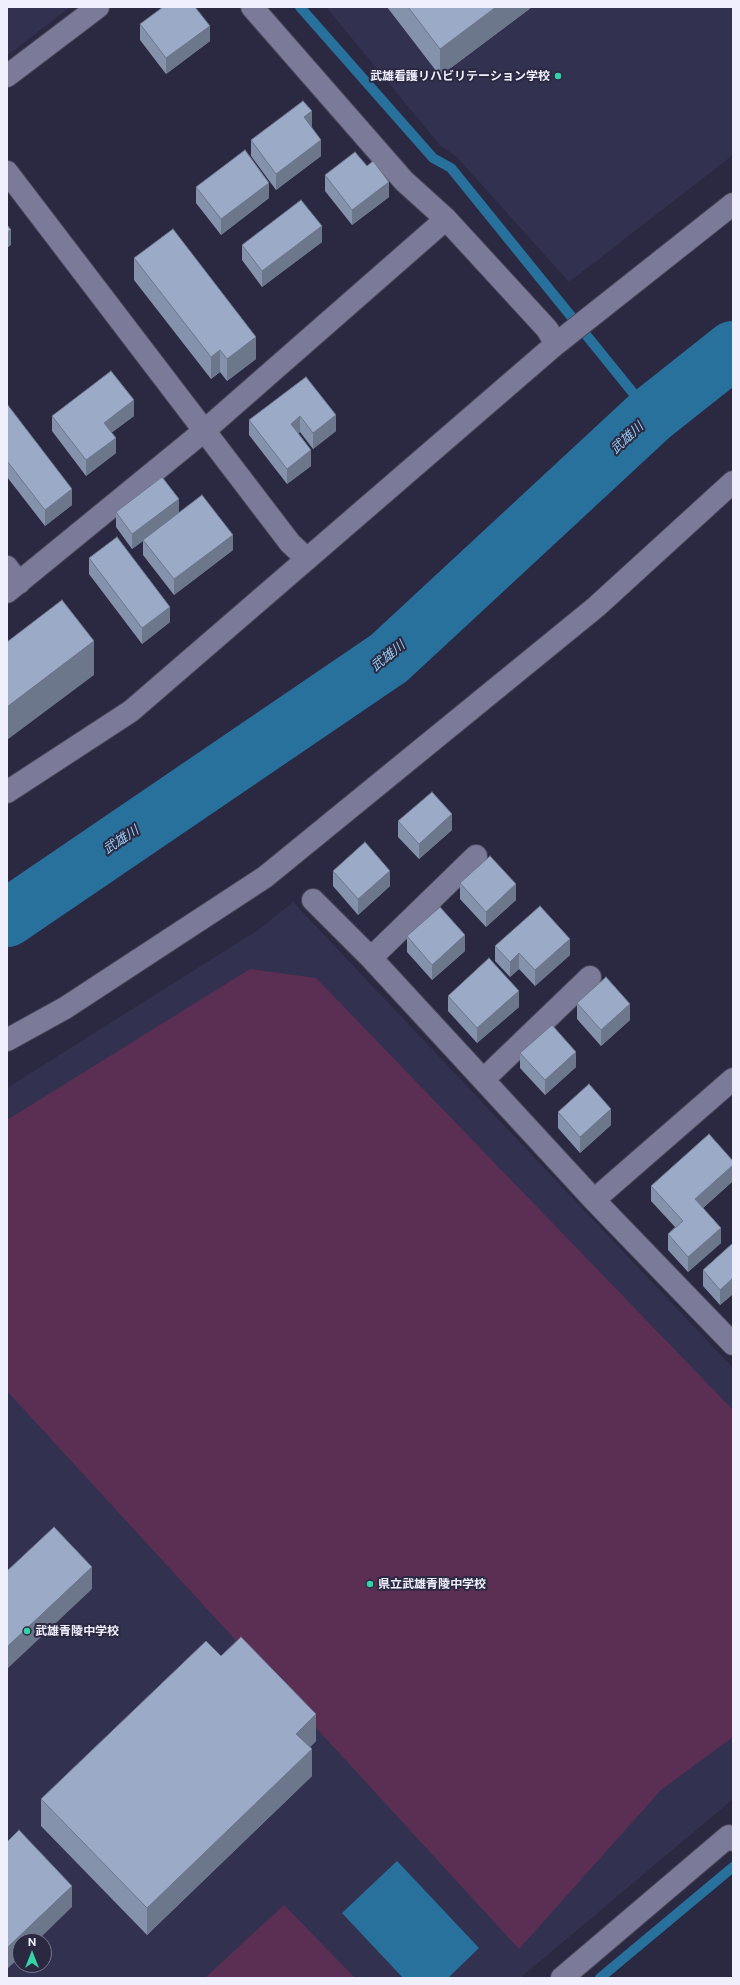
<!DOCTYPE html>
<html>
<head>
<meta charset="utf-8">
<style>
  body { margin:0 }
  #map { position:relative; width:740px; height:1985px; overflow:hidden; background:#2b2942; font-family:"Public Sans",sans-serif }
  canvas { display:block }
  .frame { position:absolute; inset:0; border:8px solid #efeffd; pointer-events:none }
  .north { position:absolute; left:12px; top:1933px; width:40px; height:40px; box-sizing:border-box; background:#2b2942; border:1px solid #79788d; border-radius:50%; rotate:0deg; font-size:11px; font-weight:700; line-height:16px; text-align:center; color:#efeffd }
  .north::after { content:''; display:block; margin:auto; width:14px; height:18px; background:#35d4a7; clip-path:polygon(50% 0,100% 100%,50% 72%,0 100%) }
</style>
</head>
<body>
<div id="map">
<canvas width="740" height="1985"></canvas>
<div class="frame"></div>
<div class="north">N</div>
</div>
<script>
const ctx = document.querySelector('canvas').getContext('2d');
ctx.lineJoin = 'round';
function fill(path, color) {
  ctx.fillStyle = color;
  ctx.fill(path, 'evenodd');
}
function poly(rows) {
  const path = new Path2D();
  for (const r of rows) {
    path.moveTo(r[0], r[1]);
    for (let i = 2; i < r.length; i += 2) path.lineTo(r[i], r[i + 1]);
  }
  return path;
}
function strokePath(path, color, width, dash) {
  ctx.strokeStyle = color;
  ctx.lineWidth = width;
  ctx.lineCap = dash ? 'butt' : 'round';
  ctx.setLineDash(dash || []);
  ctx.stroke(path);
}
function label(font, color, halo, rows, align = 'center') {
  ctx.font = font + ' "Public Sans","Noto Sans JP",sans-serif';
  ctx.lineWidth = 4;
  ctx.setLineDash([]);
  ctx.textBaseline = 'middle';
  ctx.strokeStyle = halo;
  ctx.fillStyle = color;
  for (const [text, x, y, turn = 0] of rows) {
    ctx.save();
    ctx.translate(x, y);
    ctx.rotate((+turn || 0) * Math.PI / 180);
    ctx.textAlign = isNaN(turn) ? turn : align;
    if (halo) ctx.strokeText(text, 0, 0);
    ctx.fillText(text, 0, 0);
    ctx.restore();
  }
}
fill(poly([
  [7,7,70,7,7,56],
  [326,7,733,7,733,155,569,282,457,157,440,145],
  [293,902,733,1368,733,1799,520,1978,7,1978,7,1088,258,930],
  [20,1941,44,1941,44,1965,20,1965]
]), '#333150');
fill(poly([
  [250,969,316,978,733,1410,733,1737,661,1790,519,1949,7,1391,7,1120],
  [284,1905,355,1978,205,1978]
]), '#5b2e53');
fill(poly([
  [397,1861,479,1948,448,1978,403,1978,342,1913]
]), '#28719d');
strokePath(poly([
  [300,7,433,158,451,168,651,415],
  [600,1978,733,1867]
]), '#28719d', 10);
strokePath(poly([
  [7,918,389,658,651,415,733,350]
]), '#28719d', 58);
const minor = poly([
  [7,76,98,7],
  [446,219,547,329,556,344],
  [7,567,19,583],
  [7,592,204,431,446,219,404,181,252,7],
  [7,792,131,711,556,344,733,204],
  [313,900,371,958,594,1200],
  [371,958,476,856],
  [7,1040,65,1008,265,877,596,607,733,482],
  [484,1079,590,977],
  [733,1079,594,1200,733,1344]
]);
const tertiary = poly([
  [7,172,290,543,307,559],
  [562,1978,729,1836,733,1840]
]);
strokePath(minor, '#49465b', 24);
strokePath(tertiary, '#49465b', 24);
strokePath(minor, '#7b7a98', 22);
strokePath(tertiary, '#7b7a98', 22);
fill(poly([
  [387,7,532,7,440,76],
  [140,24,210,41,166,74,140,40],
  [311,127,321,156,276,190,251,156,251,140],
  [325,175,389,197,352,225,325,191],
  [196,187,269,198,221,235,196,203],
  [322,242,262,287,242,260,242,245],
  [134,258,256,359,227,381,220,372,211,379,134,280],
  [306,377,336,431,313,449,300,432,298,434,311,466,287,484,249,435,249,420],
  [7,404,72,505,45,526,7,477],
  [52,416,134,416,111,433,116,453,86,476,52,431],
  [116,512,179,513,233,550,174,595,143,555,143,541,132,549,116,527],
  [89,558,170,622,142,644,89,574],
  [398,821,452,830,419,859,398,837],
  [333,871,390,886,358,915,333,886],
  [460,883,516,900,486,927,460,899],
  [407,936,465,951,432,980,407,952],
  [495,946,570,955,535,986,519,969,510,977,495,961],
  [448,996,519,1007,477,1043,448,1011],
  [577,1003,630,1020,601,1046,577,1019],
  [520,1053,576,1067,545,1095,520,1068],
  [558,1112,611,1125,580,1153,558,1128],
  [733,1161,733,1181,703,1208,721,1243,688,1272,668,1250,668,1234,675,1227,651,1201,651,1186],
  [733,1243,733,1294,720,1305,703,1286,703,1270],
  [221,1656,316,1741,310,1747,312,1776,147,1935,41,1826,41,1799]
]), '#8592ab');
fill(poly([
  [496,7,532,7,440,76,440,49],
  [210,26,210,41,166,74,166,58],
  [312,111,312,127,304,133,304,117],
  [321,140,321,156,276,190,276,174],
  [389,182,389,197,352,225,352,210],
  [269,183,269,198,221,235,221,219],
  [322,226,322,242,262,287,262,271],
  [11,230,11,245,7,248,7,232],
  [256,337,256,359,227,381,227,359],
  [220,350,220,372,211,379,211,357],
  [134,400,134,416,104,438,104,423],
  [336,415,336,431,313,449,313,433],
  [300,416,300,432,291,439,291,424],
  [116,438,116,453,86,476,86,460],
  [311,450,311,466,287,484,287,469],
  [72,489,72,505,45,526,45,510],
  [179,499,179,514,143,540,143,541,132,549,132,534],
  [233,535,233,550,174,595,174,579],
  [170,607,170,622,142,644,142,628],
  [94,641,94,675,7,740,7,707],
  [452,814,452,830,419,859,419,844],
  [390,871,390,886,358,915,358,899],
  [516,884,516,900,486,927,486,912],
  [465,935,465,951,432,980,432,965],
  [570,939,570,955,535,986,535,970],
  [519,953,519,969,510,977,510,962],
  [519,991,519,1007,477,1043,477,1028],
  [630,1004,630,1020,601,1046,601,1030],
  [576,1052,576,1067,545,1095,545,1080],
  [611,1109,611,1125,580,1153,580,1137],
  [733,1165,733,1181,695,1215,695,1199],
  [721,1228,721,1243,688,1272,688,1257],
  [733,1278,733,1294,720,1305,720,1290],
  [92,1567,92,1589,7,1669,7,1647],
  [316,1714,316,1741,296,1760,296,1734],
  [312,1749,312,1776,147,1935,147,1908],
  [72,1886,72,1907,37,1941,20,1941,20,1957,7,1969,7,1948]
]), '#6c778b');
const building = poly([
  [163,7,195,7,210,26,166,58,140,24,163,7],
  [408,7,496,7,440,49,408,7],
  [303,101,312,111,304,117,321,140,276,174,251,140,303,101],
  [245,150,269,183,221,219,196,187,245,150],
  [355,152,367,166,373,161,389,182,352,210,325,175,355,152],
  [301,200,322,226,262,271,242,245,301,200],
  [7,225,11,230,7,232,7,225],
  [173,229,256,337,227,359,220,350,211,357,134,258,173,229],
  [111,371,134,400,104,423,116,438,86,460,52,416,111,371],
  [306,377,336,415,313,433,300,416,291,424,311,450,287,469,249,420,306,377],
  [7,404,72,489,45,510,7,461,7,404],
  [162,477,179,499,132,534,116,512,162,477],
  [202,495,233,535,174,579,143,540,202,495],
  [117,537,170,607,142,628,89,558,117,537],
  [62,600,94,641,7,707,7,642,62,600],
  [432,792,452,814,419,844,398,821,432,792],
  [365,842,390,871,358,899,333,871,365,842],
  [490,856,516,884,486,912,460,883,490,856],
  [540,906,570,939,535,970,519,953,510,962,495,946,540,906],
  [440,907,465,935,432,965,407,936,440,907],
  [489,958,519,991,477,1028,448,996,489,958],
  [606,977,630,1004,601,1030,577,1003,606,977],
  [552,1025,576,1052,545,1080,520,1053,552,1025],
  [589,1084,611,1109,580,1137,558,1112,589,1084],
  [709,1134,733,1161,733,1165,695,1199,721,1228,688,1257,668,1234,683,1221,651,1186,709,1134],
  [733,1243,733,1278,720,1290,703,1270,733,1243],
  [54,1527,92,1567,7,1647,7,1571,54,1527],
  [241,1637,316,1714,296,1734,312,1749,147,1908,41,1799,206,1641,221,1656,241,1637],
  [19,1830,72,1886,7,1948,7,1842,19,1830]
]);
fill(building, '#9baac7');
strokePath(building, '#6c778b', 1);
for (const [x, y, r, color] of [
  [558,76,4,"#35d4a7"],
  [370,1584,4,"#35d4a7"],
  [27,1631,4,"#35d4a7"]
]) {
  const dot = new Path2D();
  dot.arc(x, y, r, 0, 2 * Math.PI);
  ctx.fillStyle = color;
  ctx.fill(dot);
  strokePath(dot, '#2b2942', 1.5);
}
label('bold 12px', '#efeffd', '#2b2942', [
  ["武雄看護リハビリテーション学校",550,76,"right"],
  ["県立武雄青陵中学校",378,1584],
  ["武雄青陵中学校",35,1631]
], 'left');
label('italic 13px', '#96ccf2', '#2b2942', [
  ["武雄川",627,438,-43],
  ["武雄川",388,656,-39],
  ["武雄川",121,840,-34]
]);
</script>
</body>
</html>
